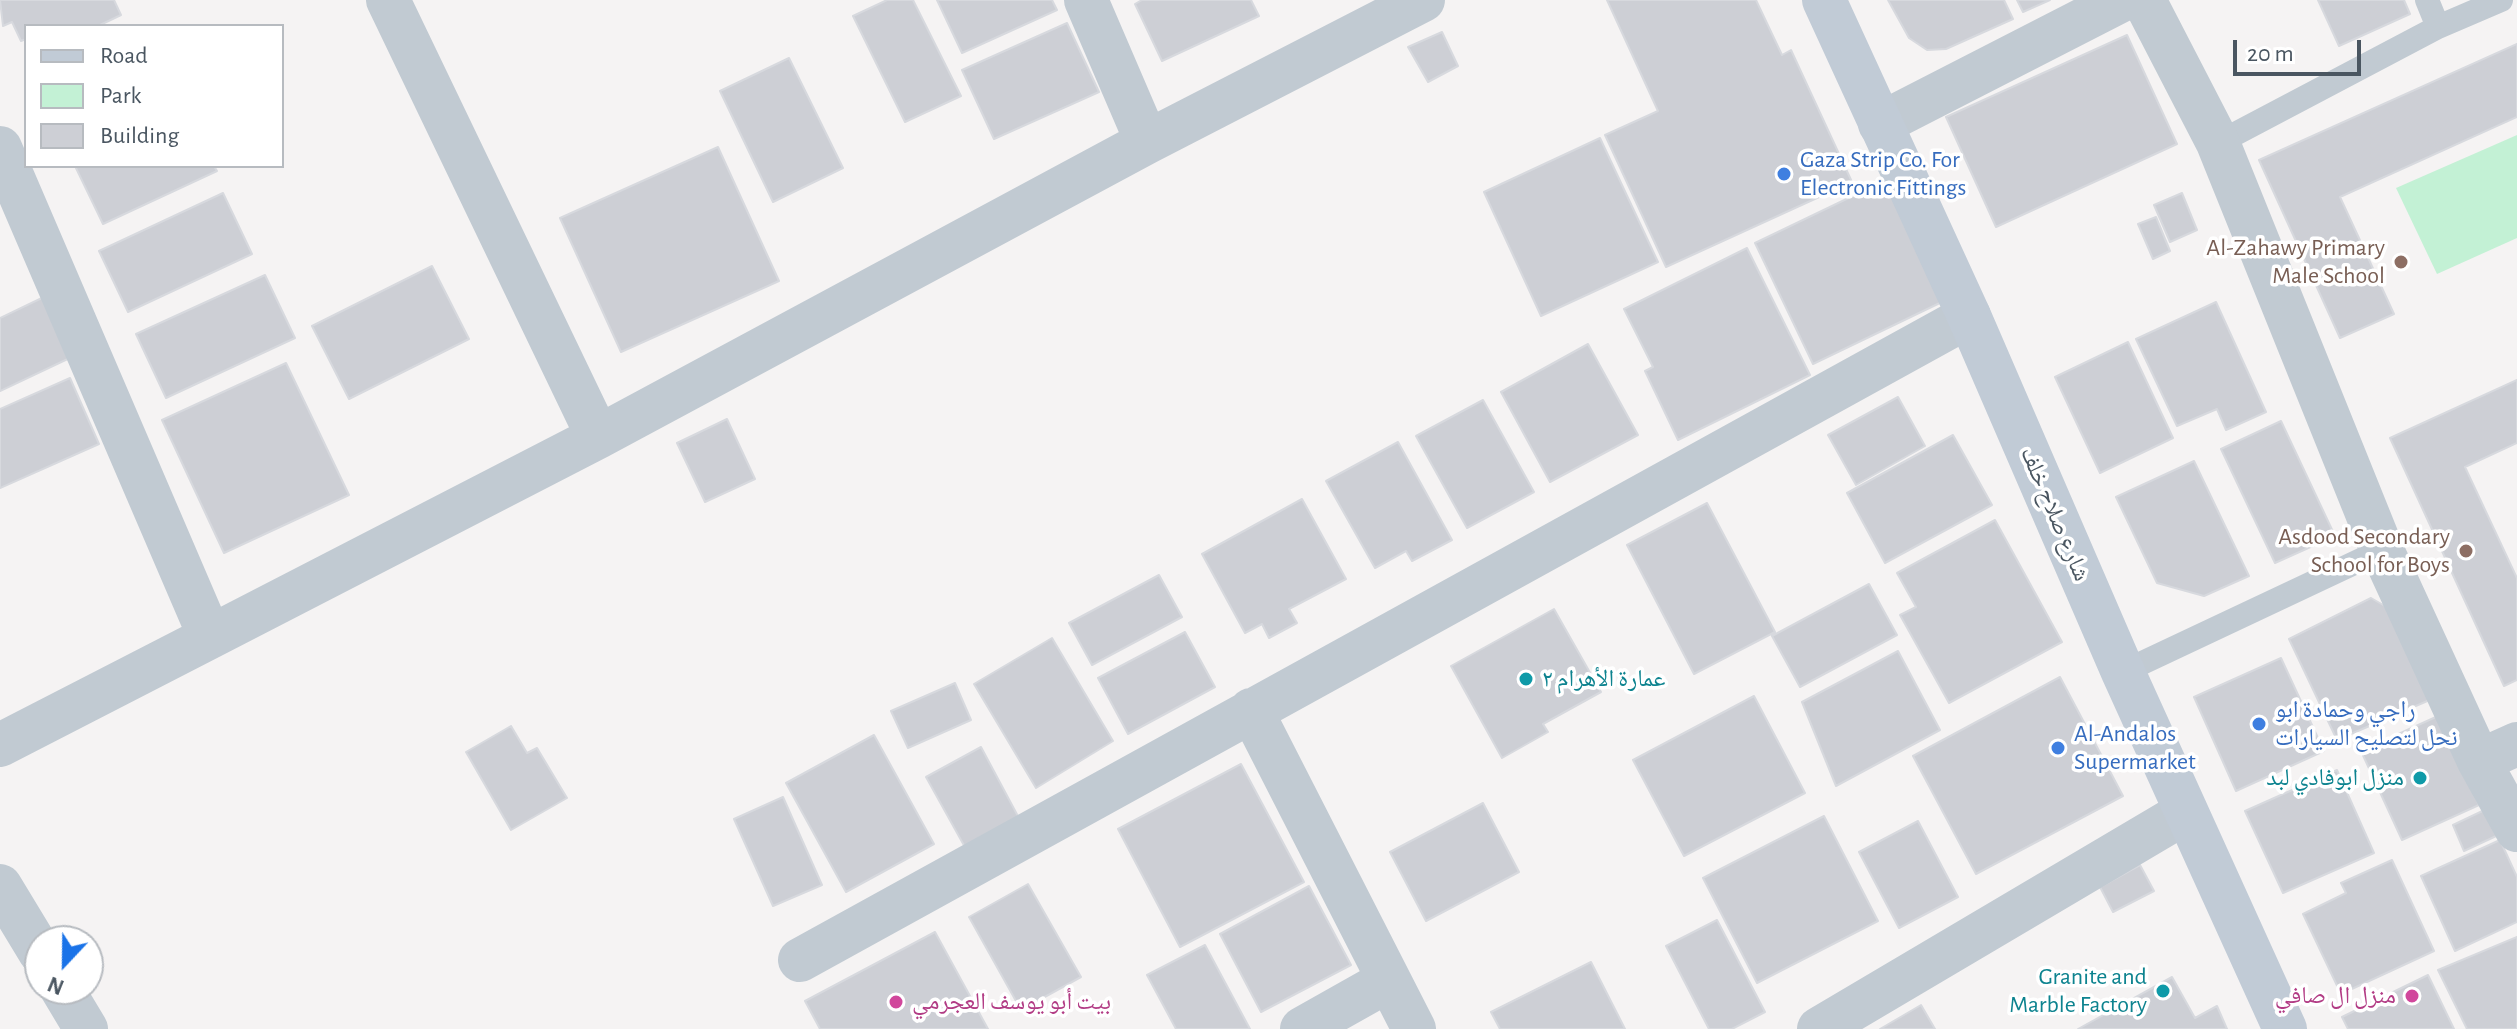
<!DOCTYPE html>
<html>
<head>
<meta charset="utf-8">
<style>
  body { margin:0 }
  #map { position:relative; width:2517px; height:1029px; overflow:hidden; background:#f5f3f3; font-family:"Alegreya Sans",sans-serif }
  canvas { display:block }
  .legend { position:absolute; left:24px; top:24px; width:260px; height:144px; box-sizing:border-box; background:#fff; border:2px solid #b7bbc0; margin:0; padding:10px 14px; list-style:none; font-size:24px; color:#4a5661 }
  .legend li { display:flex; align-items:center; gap:16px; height:40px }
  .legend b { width:40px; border:2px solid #b7bbc0 }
  .north { position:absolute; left:24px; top:925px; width:80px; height:80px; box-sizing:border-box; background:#fff; border:2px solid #b7bbc0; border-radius:50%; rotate:202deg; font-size:22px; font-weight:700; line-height:32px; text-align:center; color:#4a5661 }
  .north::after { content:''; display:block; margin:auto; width:28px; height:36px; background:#1a73e8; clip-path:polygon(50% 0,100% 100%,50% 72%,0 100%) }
  .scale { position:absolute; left:2233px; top:40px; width:128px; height:36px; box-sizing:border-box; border:4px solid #4a5661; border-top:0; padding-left:10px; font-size:24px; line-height:28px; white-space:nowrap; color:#4a5661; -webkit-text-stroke:6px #fff; paint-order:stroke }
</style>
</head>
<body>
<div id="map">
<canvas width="2517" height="1029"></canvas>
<ul class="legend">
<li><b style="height:10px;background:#c1cbd6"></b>Road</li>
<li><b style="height:22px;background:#c3f1d5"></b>Park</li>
<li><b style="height:22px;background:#cdcfd5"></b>Building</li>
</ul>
<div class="north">N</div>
<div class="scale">20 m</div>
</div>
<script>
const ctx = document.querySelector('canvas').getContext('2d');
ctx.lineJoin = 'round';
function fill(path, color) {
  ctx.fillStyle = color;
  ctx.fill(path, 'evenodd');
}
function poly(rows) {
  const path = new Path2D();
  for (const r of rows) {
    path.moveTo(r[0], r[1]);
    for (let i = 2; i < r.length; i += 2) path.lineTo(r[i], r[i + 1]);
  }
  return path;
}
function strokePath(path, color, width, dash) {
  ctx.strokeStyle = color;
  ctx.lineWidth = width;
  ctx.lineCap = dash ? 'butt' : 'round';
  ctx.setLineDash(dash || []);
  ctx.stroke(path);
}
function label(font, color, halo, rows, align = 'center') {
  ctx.font = font + ' "Alegreya Sans","Noto Naskh Arabic",sans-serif';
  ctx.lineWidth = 7;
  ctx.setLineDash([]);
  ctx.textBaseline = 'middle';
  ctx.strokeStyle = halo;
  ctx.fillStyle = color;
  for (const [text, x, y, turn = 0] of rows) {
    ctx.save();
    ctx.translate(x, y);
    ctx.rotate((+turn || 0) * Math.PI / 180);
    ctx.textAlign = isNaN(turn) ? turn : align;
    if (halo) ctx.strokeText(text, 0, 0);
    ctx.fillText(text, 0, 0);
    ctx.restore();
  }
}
fill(poly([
  [2517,135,2517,238,2437,274,2396,188]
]), '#c3f1d5');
const building = poly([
  [0,0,114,0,121,15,98,26,26,26,26,39,21,41,12,22,3,26,0,0],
  [887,0,913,0,961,96,905,122,853,16,887,0],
  [937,0,1052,0,1057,10,962,53,937,0],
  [1142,0,1251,0,1259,16,1162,61,1135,4,1142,0],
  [1607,0,1756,0,1782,55,1791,50,1852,182,1666,267,1605,135,1658,111,1607,0],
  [1888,0,2004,0,2013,19,1946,49,1927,50,1909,38,1888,0],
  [2017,0,2050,0,2023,12,2017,0],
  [2318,0,2404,0,2410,14,2339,46,2318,0],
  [1067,23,1099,92,994,139,962,70,1067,23],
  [1442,32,1458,66,1428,82,1408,47,1442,32],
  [2127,35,2177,144,1996,227,1946,117,2127,35],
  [2517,44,2517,117,2340,197,2394,314,2340,338,2259,160,2517,44],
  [789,58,843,168,773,202,720,91,789,58],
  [1600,138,1658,262,1541,316,1484,192,1600,138],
  [718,147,779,281,621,352,560,218,718,147],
  [75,166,214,166,217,171,103,224,75,166],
  [1886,180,1944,301,1813,364,1755,243,1886,180],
  [223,193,252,254,128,312,99,251,223,193],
  [2182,193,2197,230,2170,242,2154,205,2182,193],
  [2156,217,2170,251,2153,259,2138,224,2156,217],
  [1747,248,1810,375,1678,440,1645,371,1653,367,1624,309,1747,248],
  [432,266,469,339,349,399,312,326,432,266],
  [265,275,295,338,166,398,136,334,265,275],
  [46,296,74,356,0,391,0,318,46,296],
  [2216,302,2266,412,2226,430,2217,409,2177,426,2136,339,2216,302],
  [2128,342,2173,438,2100,473,2055,377,2128,342],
  [1588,344,1638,435,1550,482,1501,392,1588,344],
  [286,363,349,495,224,553,162,420,286,363],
  [70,378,99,444,0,488,0,409,70,378],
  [2517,380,2517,443,2465,467,2517,578,2517,680,2504,686,2390,438,2517,380],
  [1898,397,1925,446,1856,485,1828,435,1898,397],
  [1483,400,1534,492,1467,528,1416,436,1483,400],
  [727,419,755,479,705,502,677,443,727,419],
  [2281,421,2335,536,2275,563,2221,449,2281,421],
  [1953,435,1992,505,1885,563,1847,493,1953,435],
  [1398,442,1452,540,1412,561,1406,551,1375,568,1326,481,1398,442],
  [2194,461,2249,576,2204,596,2157,583,2116,497,2194,461],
  [1302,499,1346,579,1289,609,1297,623,1269,638,1262,624,1245,633,1202,554,1302,499],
  [1707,503,1775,632,1694,674,1627,545,1707,503],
  [1995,520,2062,642,1949,703,1900,615,1916,607,1897,573,1995,520],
  [1159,575,1182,617,1092,665,1069,623,1159,575],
  [1869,584,1897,635,1800,687,1772,636,1869,584],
  [2371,598,2392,610,2432,699,2337,740,2289,639,2371,598],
  [1554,609,1601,692,1543,724,1548,732,1502,758,1451,666,1554,609],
  [1185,632,1215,687,1128,734,1098,678,1185,632],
  [1052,638,1113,741,1036,788,974,684,1052,638],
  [1898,651,1940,730,1836,786,1802,702,1898,651],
  [2281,658,2324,751,2236,791,2194,697,2281,658],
  [2060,677,2123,796,1976,874,1913,756,2060,677],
  [955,683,971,720,908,748,891,711,955,683],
  [1754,696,1805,793,1684,856,1633,760,1754,696],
  [2438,716,2479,805,2402,840,2361,751,2438,716],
  [511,726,527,753,537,748,567,798,511,830,466,752,511,726],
  [874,735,934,844,846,892,786,783,874,735],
  [981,747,1020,820,966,849,926,777,981,747],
  [1241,764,1304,882,1180,947,1118,829,1241,764],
  [2337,770,2374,853,2283,893,2245,811,2337,770],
  [783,797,822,885,773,906,734,819,783,797],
  [1483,803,1519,872,1426,921,1390,852,1483,803],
  [2495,805,2507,831,2464,851,2453,825,2495,805],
  [1824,816,1878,921,1757,983,1703,878,1824,816],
  [1918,821,1958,897,1899,928,1859,852,1918,821],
  [2500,840,2517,877,2517,922,2455,951,2421,876,2500,840],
  [2392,860,2434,951,2341,994,2303,914,2346,893,2341,883,2392,860],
  [2140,865,2154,891,2113,912,2100,887,2140,865],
  [1028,884,1081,977,1021,1010,969,917,1028,884],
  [1309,886,1351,965,1261,1012,1220,934,1309,886],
  [1717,920,1765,1012,1732,1029,1709,1029,1666,946,1717,920],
  [935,932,988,1029,820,1029,805,1001,935,932],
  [2517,937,2517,1029,2467,1029,2438,970,2517,937],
  [1205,945,1250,1029,1176,1029,1147,975,1205,945],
  [1591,962,1625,1029,1500,1029,1491,1012,1591,962],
  [2428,975,2454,1029,2348,1029,2342,1017,2428,975],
  [2172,977,2195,1018,2217,1006,2227,1029,2078,1029,2172,977],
  [1921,1005,1935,1029,1880,1029,1921,1005]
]);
fill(building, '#cdcfd5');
strokePath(building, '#d7d9de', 2);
strokePath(poly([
  [2427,0,2438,27],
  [2218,143,2438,27,2501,0],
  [2123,672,2382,550]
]), '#c1cad2', 24);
strokePath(poly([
  [388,0,598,437],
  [1086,0,1147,142],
  [2144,0,2218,143,2382,550,2479,761,2517,830],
  [1880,124,2122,0],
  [0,148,210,637,598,437,1147,142,1423,0],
  [1251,710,1414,1029],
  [0,745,210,637],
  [2479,761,2517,744],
  [0,886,40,952],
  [800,960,1969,316],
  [62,989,86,1029],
  [1302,1029,1389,980],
  [1819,1029,2186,812]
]), '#c1cad2', 44);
strokePath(poly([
  [1824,0,1969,316,2123,672,2285,1029]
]), '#c1cbd6', 44);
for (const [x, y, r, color] of [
  [1784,174,8,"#3f7fe0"],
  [2401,262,8,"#8d6e63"],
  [2466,551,8,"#8d6e63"],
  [1526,679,8,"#0f9aa8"],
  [2259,724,8,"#3f7fe0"],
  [2058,748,8,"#3f7fe0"],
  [2420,778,8,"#0f9aa8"],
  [2163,991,8,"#0f9aa8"],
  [2412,996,8,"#d1479c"],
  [896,1002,8,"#d1479c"]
]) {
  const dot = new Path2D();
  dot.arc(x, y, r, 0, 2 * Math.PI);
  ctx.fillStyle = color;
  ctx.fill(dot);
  strokePath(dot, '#fff', 3);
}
label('24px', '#366cbe', '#fff', [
  ["Gaza Strip Co. For",1800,160],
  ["Electronic Fittings",1800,188],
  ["راجي وحمادة ابو",2275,710],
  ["نحل لتصليح السيارات",2275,738],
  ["Al-Andalos",2074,734],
  ["Supermarket",2074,762]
], 'left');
label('24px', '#785e54', '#fff', [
  ["Al-Zahawy Primary",2385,248],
  ["Male School",2385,276],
  ["Asdood Secondary",2450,537],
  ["School for Boys",2450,565]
], 'right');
label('24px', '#4a5661', '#fff', [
  ["شارع صلاح خلف",2055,514,67]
]);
label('24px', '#0d838f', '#fff', [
  ["عمارة الأهرام ٢",1542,679,"left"],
  ["منزل ابوفادي لبد",2404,778],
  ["Granite and",2147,977],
  ["Marble Factory",2147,1005]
], 'right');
label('24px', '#b23c85', '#fff', [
  ["منزل ال صافي",2396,996],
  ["بيت أبو يوسف العجرمي",912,1002,"left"]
], 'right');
</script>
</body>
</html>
